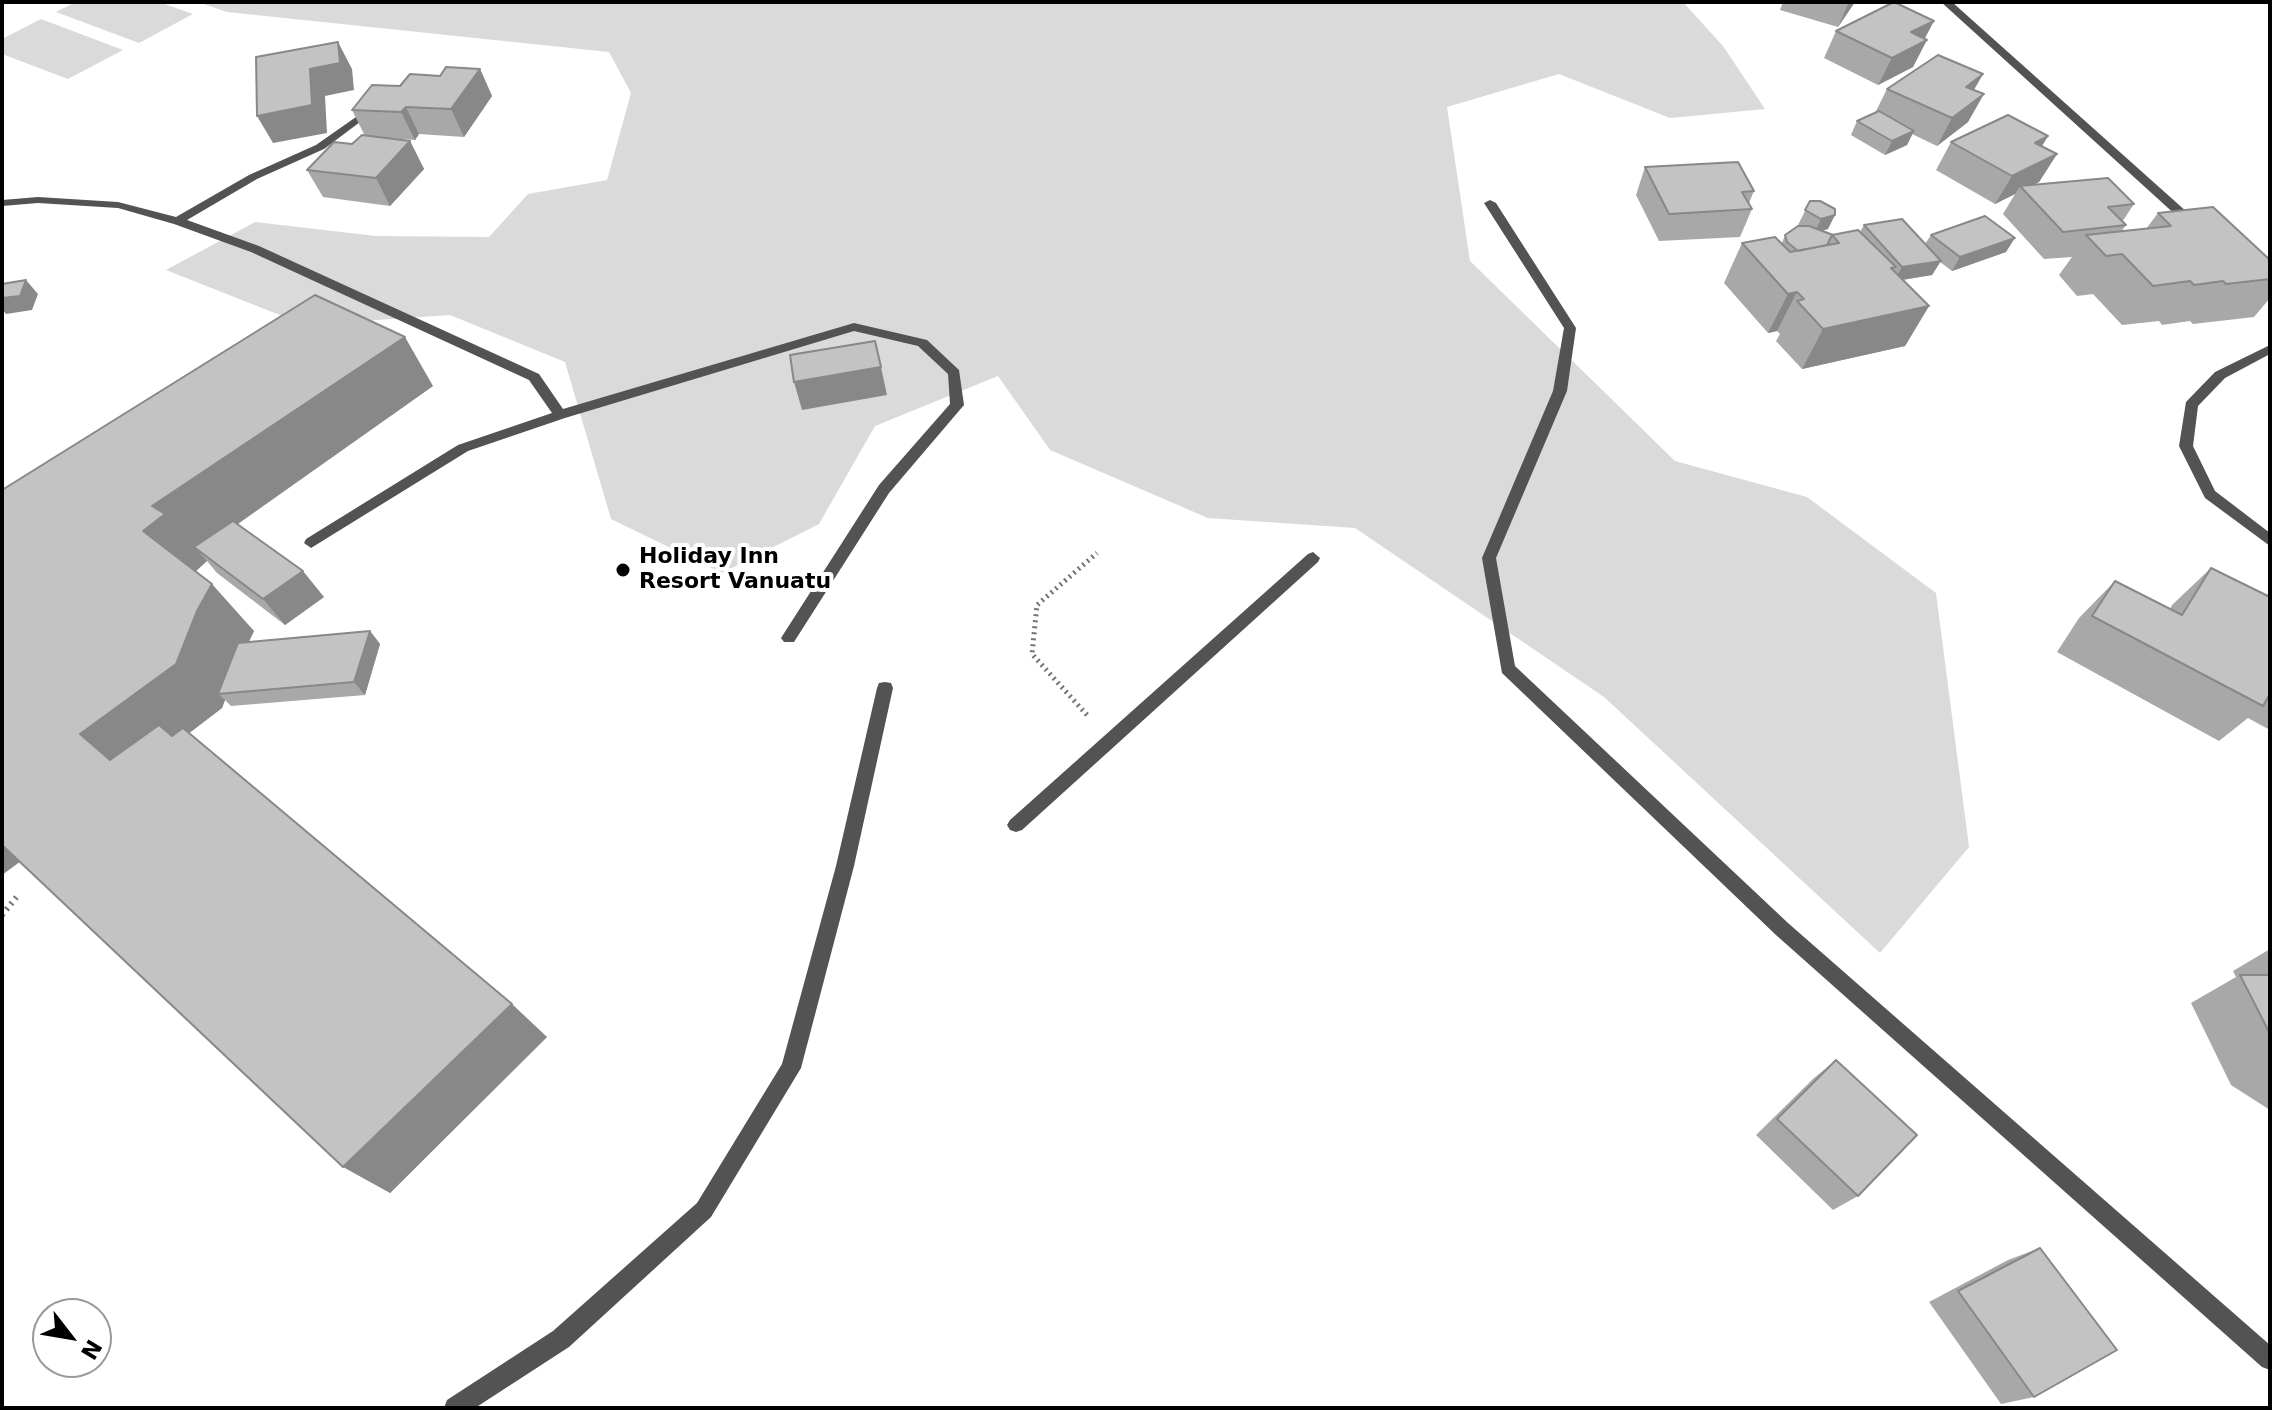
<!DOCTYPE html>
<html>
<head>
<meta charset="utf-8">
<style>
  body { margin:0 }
  #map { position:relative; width:2272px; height:1410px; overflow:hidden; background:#fff; font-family:"DejaVu Sans",sans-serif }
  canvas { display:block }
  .frame { position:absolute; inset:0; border:4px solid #000; pointer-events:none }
  .north { position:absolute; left:32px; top:1298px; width:80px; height:80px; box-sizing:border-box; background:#fff; border:2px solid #999; border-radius:50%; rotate:121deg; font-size:22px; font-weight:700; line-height:32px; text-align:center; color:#000 }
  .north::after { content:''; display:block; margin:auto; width:28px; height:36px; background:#000; clip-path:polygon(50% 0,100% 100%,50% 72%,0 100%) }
</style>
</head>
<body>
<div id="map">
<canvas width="2272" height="1410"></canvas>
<div class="frame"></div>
<div class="north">N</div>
</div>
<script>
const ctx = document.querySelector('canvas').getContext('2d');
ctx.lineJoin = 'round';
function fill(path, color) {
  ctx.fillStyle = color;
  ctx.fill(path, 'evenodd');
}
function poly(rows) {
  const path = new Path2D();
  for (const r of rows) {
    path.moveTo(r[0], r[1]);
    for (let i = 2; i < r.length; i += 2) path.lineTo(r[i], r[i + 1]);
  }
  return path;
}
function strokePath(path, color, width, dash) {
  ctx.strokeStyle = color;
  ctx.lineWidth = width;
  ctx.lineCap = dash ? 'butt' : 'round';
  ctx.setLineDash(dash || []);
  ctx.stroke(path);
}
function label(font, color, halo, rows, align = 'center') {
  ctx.font = font + ' "DejaVu Sans",sans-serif';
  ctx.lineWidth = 8;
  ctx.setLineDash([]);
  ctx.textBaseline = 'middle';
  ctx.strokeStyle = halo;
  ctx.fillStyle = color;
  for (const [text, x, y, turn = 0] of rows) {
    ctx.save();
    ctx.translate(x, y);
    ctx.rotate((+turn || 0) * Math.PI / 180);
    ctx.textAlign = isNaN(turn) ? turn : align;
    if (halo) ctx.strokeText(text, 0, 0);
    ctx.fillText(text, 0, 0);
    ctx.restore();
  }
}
fill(poly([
  [76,2,159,2,193,14,139,43,56,12],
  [198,2,1683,2,1723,46,1765,109,1670,118,1559,74,1447,107,1470,261,1675,461,1807,497,1936,593,1969,847,1880,953,1604,697,1355,528,1208,518,1050,450,998,376,875,426,819,524,722,573,611,519,565,362,450,315,305,325,166,270,255,222,376,236,489,237,528,194,607,180,631,93,609,52,227,12],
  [41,19,123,50,68,79,2,54,2,39]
]), '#dadada');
strokePath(poly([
  [1087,715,1032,654,1037,605,1097,553]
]), '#757575', 5, [2, 4]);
strokePath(poly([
  [2,915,18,895]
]), '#757575', 6, [2, 5]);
fill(poly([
  [356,117,360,118,360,122,324,149,257,179,187,220,259,246,539,374,563,409,854,323,927,340,959,370,964,405,889,493,794,642,784,642,781,638,879,485,950,404,948,374,918,346,854,331,565,418,468,451,311,548,304,543,306,539,458,445,552,413,529,380,251,252,174,224,118,208,38,203,2,206,2,200,38,197,118,202,176,217,249,175,316,145,356,117],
  [1313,552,1320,558,1318,562,1022,830,1016,832,1010,830,1007,825,1010,820,1308,554,1313,552],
  [885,682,891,683,893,688,854,866,801,1068,711,1217,569,1347,475,1408,444,1408,447,1400,553,1331,697,1203,782,1064,836,866,877,688,879,683,885,682]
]), '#535353');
fill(poly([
  [1941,2,1952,2,2197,221,2197,227,2189,227,1941,2],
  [1490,200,1496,203,1576,328,1567,391,1496,558,1515,666,1788,923,2270,1345,2270,1370,2262,1367,1776,935,1502,673,1482,558,1553,391,1564,328,1484,203,1490,200],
  [2270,345,2270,354,2225,378,2198,406,2193,446,2215,491,2270,533,2270,546,2205,498,2179,446,2186,402,2215,372,2270,345]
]), '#535353');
fill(poly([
  [1783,2,1855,2,1838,27,1780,10],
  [1836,31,1925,39,1913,67,1878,85,1824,58],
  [480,69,492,96,464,137,419,134,415,140,386,138,410,141,424,169,390,206,323,197,307,170,365,136,352,110,400,86,440,76],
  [1983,74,1974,90,1968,122,1937,146,1912,134,1907,145,1885,155,1851,135,1857,121,1875,113,1887,89],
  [2048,136,2042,146,2057,154,2039,182,2033,185,2134,204,2122,222,2126,225,2121,232,2146,229,2158,213,2270,260,2270,298,2254,317,2193,324,2190,321,2162,325,2159,321,2122,325,2093,294,2077,296,2059,275,2072,257,2044,259,2003,214,2015,194,1995,204,1936,170,1951,142],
  [1645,167,1754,191,1749,203,1752,209,1740,237,1659,241,1636,195],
  [1810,201,1828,229,1823,230,1833,235,1860,232,1864,225,1925,244,1931,235,2006,252,1952,271,1940,262,1932,275,1903,280,1929,306,1905,346,1802,369,1776,341,1780,334,1777,331,1768,333,1724,283,1742,243,1782,243,1785,235,1801,226,1798,225],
  [433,386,238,524,324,597,285,625,217,573,207,561,195,572,254,631,249,642,370,631,380,644,365,695,231,706,225,700,222,708,189,733,547,1037,390,1193,20,862,2,875,2,490],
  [2211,568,2270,597,2270,730,2248,718,2219,741,2057,652,2079,618,2115,581,2170,609,2172,605],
  [2270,949,2270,1110,2231,1085,2191,1003,2236,977,2233,971],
  [1836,1060,1858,1196,1833,1210,1756,1135,1814,1078],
  [2040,1248,2034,1397,2001,1404,1929,1302,2008,1260]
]), '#a8a8a8');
fill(poly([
  [1849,2,1855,2,1838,27],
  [1934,21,1923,42,1927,40,1913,67,1878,85,1892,58,1911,32],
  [338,42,352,69,354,90,325,96,327,133,273,143,257,116],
  [480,69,492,96,464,137,451,109],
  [1983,74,1967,101,1966,87],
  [1984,94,1968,122,1937,146,1952,118],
  [406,107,419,134,415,140,401,112],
  [1914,131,1907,145,1885,155,1892,141],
  [2048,136,2031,164,2035,143],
  [410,141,424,169,390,206,376,178],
  [2057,154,2039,182,2023,190,2020,186,2015,194,1995,204,2012,176],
  [1835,215,1828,229,1814,233,1821,219],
  [2015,238,2006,252,1952,271,1960,257],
  [1941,261,1932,275,1894,281,1902,267],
  [26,280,38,294,32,310,6,314,2,309,2,298],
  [1797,292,1777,331,1768,333,1788,294],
  [1929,306,1905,346,1802,369,1823,329],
  [405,337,433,386,199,551,194,547,207,561,187,579,143,531,152,506],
  [881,367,887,395,802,410,794,382],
  [303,571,324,597,285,625,263,599],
  [212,584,254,631,241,657,218,694,225,700,222,708,132,777,110,760,80,734,197,611],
  [370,631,380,644,365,695,354,682],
  [2,836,29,854,2,875],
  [512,1004,547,1037,390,1193,343,1167]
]), '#888');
const building = poly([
  [1894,2,1934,21,1911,32,1927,40,1892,58,1836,31,1894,2],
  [338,42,340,63,310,69,312,105,257,116,256,57,338,42],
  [1938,55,1983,74,1966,87,1984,94,1952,118,1887,89,1938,55],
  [446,67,480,69,451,109,406,107,401,112,352,110,372,85,400,86,410,74,440,76,446,67],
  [1879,111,1914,131,1892,141,1857,121,1879,111],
  [2008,115,2048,136,2035,143,2057,154,2012,176,1951,142,2008,115],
  [362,135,410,141,376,178,307,170,334,142,352,144,362,135],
  [1738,162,1754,191,1742,192,1752,209,1669,214,1645,167,1738,162],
  [2108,178,2134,204,2108,207,2126,225,2063,232,2020,186,2108,178],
  [1810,201,1820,201,1835,209,1835,215,1821,219,1805,210,1810,201],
  [2213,207,2270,260,2270,279,2226,284,2223,281,2194,285,2190,281,2153,286,2122,254,2106,256,2086,235,2171,226,2158,213,2213,207],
  [1985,216,2015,238,1960,257,1931,235,1985,216],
  [1902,219,1941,261,1902,267,1864,225,1902,219],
  [1798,226,1809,226,1833,235,1832,235,1827,245,1798,251,1787,242,1785,235,1798,226],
  [1858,230,1896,267,1891,268,1929,306,1823,329,1797,301,1804,299,1797,292,1788,294,1742,243,1775,237,1790,252,1839,243,1832,235,1858,230],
  [26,280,20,296,2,298,2,284,26,280],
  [315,295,405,337,152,506,165,514,143,531,212,584,197,611,176,664,80,734,110,760,159,725,172,736,183,728,512,1004,343,1167,2,845,2,490,315,295],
  [875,341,881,367,794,382,790,355,875,341],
  [233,521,303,571,263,599,194,547,233,521],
  [2211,568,2270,597,2270,694,2263,706,2092,616,2115,581,2182,615,2211,568],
  [370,631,354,682,218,694,238,643,370,631],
  [2240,975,2270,975,2270,1034,2240,975],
  [1836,1060,1917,1135,1858,1196,1777,1119,1836,1060],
  [2040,1248,2117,1350,2034,1397,1958,1291,2040,1248]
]);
fill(building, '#c3c3c3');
strokePath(building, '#888', 2);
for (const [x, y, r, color] of [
  [623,570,8,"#000"]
]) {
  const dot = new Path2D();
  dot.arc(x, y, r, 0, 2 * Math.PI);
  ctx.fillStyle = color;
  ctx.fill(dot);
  strokePath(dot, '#fff', 3);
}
label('bold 22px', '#000', '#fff', [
  ["Holiday Inn",639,557],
  ["Resort Vanuatu",639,582]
], 'left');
</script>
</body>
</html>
